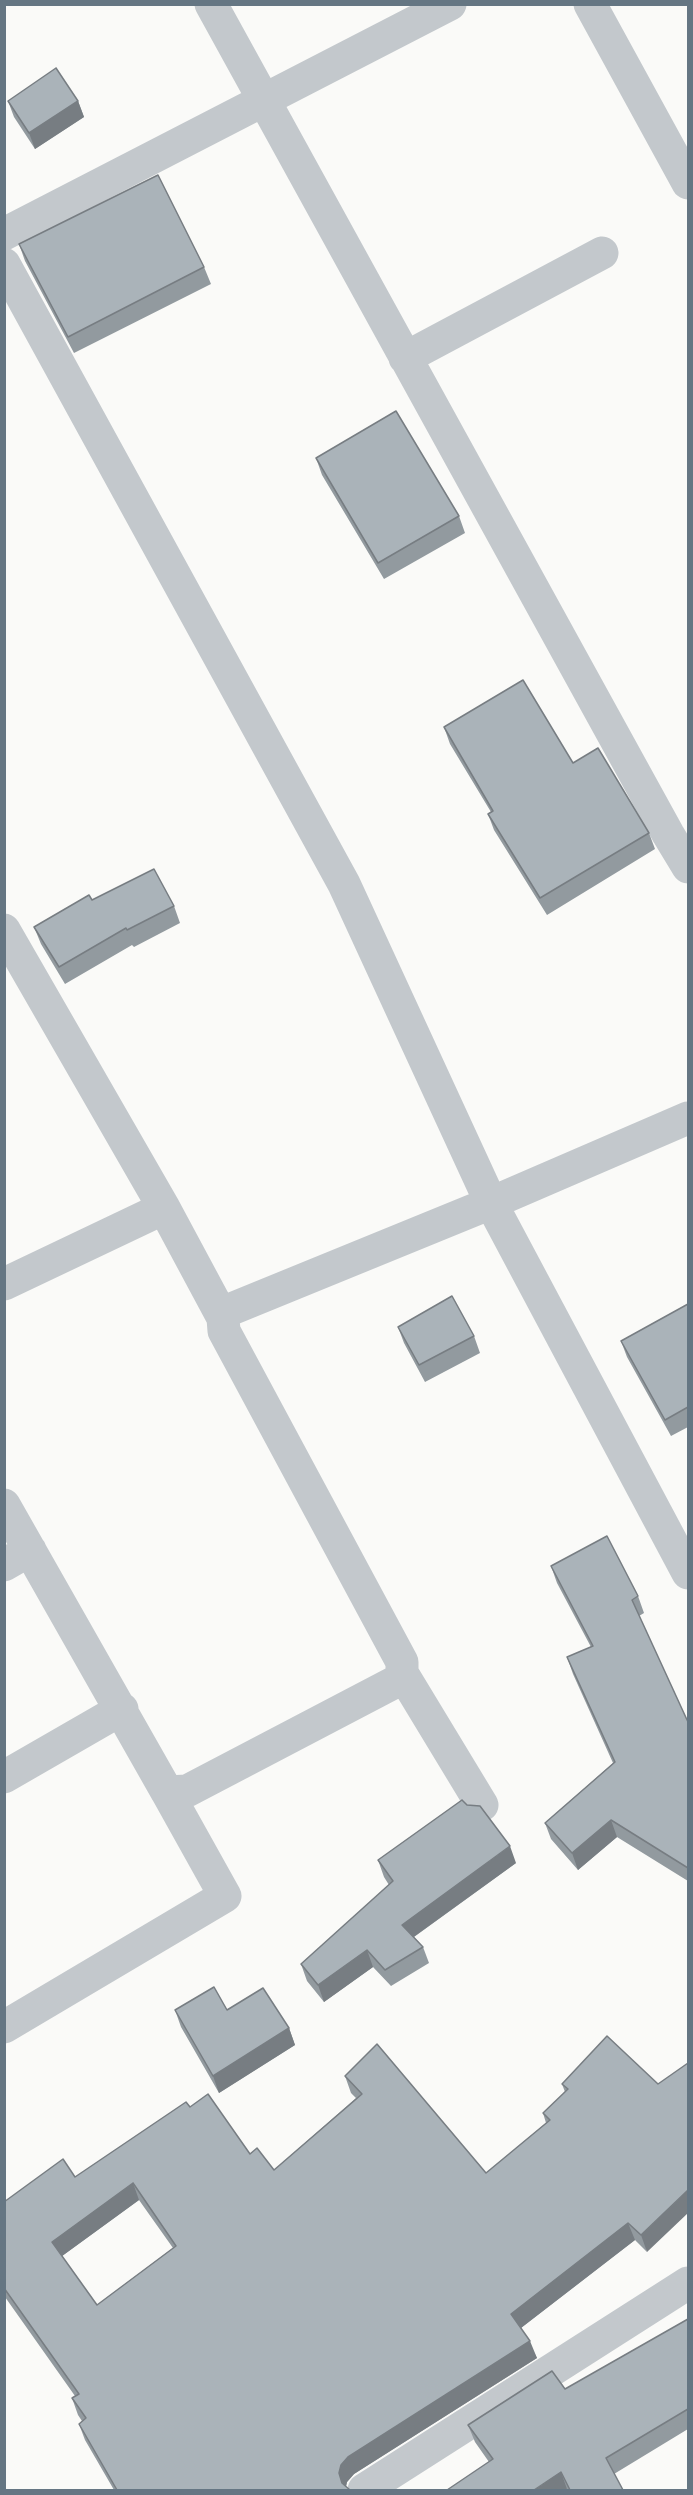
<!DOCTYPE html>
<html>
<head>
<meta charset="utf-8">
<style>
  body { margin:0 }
  #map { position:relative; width:693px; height:2495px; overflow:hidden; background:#fafaf8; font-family:"DejaVu Sans",sans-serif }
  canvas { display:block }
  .frame { position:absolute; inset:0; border:6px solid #657683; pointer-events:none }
</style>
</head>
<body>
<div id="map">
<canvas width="693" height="2495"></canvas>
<div class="frame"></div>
</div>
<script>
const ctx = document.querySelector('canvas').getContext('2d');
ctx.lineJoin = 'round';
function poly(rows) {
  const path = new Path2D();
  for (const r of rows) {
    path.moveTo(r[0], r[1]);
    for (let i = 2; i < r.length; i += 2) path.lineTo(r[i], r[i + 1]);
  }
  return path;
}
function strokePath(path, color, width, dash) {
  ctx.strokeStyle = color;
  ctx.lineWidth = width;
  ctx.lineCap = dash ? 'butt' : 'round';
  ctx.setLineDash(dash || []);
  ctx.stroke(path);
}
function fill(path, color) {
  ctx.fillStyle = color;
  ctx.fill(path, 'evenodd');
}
strokePath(poly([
  [211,4,668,834,688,867],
  [590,4,688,183],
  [4,234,450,4],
  [4,264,344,884,491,1203,688,1573],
  [405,358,602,253],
  [4,930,164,1208,223,1318],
  [4,1284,164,1208],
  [4,1505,167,1792,187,1791,397,1681,402,1673,402,1662,224,1331,223,1318,229,1310,491,1203,688,1118],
  [4,1565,30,1550],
  [402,1673,482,1805],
  [4,1777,122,1709],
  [4,2027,225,1896,167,1792]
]), '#c3c8cc', 33);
strokePath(poly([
  [364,2490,688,2283]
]), '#c3c8cc', 33);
fill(poly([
  [8,101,78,101,84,117,35,149,14,117],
  [19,244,204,267,211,284,74,353,25,261],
  [316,458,459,516,465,533,384,579,322,475],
  [444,727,573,763,649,833,655,849,547,915,494,830,488,814,491,812,450,744],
  [92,900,174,906,180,923,134,947,132,945,65,984,41,944,34,927],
  [688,1304,688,1427,671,1436,627,1357,621,1341],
  [398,1327,474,1336,480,1353,425,1382,404,1343],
  [551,1566,638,1596,644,1613,639,1616,688,1722,688,1881,617,1837,578,1870,551,1839,545,1823,613,1763,573,1674,567,1657,591,1647,557,1583],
  [378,1860,516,1863,414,1937,423,1947,429,1963,391,1986,373,1967,324,2002,307,1981,301,1964,389,1885,384,1877],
  [175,2010,289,2028,295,2045,219,2093,181,2027],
  [607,2036,647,2252,635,2240,521,2328,537,2358,354,2474,347,2482,346,2487,350,2490,365,2490,114,2490,85,2440,79,2424,82,2421,78,2415,72,2398,75,2396,5,2297,4,2202,75,2177,190,2107,250,2154,274,2170,356,2098,351,2093,345,2076,486,2173,546,2123,543,2113,565,2092,562,2084],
  [139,2200,173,2248,97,2305,62,2256],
  [688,2319,688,2429,614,2474,623,2490,568,2490,567,2489,489,2462,475,2442,468,2425,565,2389]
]), '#929a9f');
fill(poly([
  [78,101,84,117,35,149,29,133],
  [611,1820,617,1837,578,1870,572,1853],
  [510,1846,516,1863,408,1941,402,1925],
  [367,1950,373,1967,324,2002,318,1985],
  [289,2028,295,2045,219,2093,213,2076],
  [133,2183,139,2200,58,2259,52,2242],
  [688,2190,688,2213,647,2252,641,2235],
  [628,2223,635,2240,517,2331,511,2314],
  [530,2341,537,2358,354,2474,347,2482,345,2490,339,2473,341,2465,348,2457],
  [561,2472,567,2489,565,2490,534,2490]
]), '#777d82');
const building = poly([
  [56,68,78,101,29,133,8,101,56,68],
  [158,175,204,267,68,337,19,244,158,175],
  [396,411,459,516,378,563,316,458,396,411],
  [523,680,573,763,598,748,649,833,540,898,488,814,493,811,444,727,523,680],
  [154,869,174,906,127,930,126,928,59,967,34,927,89,895,92,900,154,869],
  [452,1296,474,1336,419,1365,398,1327,452,1296],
  [688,1304,688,1407,665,1420,621,1341,688,1304],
  [607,1536,638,1596,632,1600,688,1722,688,1868,611,1820,572,1853,545,1823,615,1762,567,1657,593,1646,551,1566,607,1536],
  [462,1800,467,1805,480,1806,510,1846,402,1925,423,1947,385,1970,367,1950,318,1985,301,1964,393,1881,378,1860,462,1800],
  [214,1987,227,2010,263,1988,289,2028,213,2076,175,2010,214,1987],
  [607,2036,658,2084,688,2063,688,2190,641,2235,628,2223,511,2314,530,2341,348,2457,341,2465,339,2473,342,2483,350,2490,365,2490,117,2490,79,2424,86,2418,72,2398,79,2394,4,2288,4,2202,63,2159,75,2177,186,2102,190,2107,208,2094,250,2154,257,2148,274,2170,362,2094,345,2076,377,2044,486,2173,550,2120,543,2113,568,2089,562,2084,607,2036],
  [133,2183,176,2246,97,2305,52,2242,133,2183],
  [688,2319,688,2409,606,2458,623,2490,570,2490,561,2472,534,2490,447,2490,493,2459,468,2425,552,2371,565,2389,688,2319]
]);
fill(building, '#aab3b9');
strokePath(building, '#777d82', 1.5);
</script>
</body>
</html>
